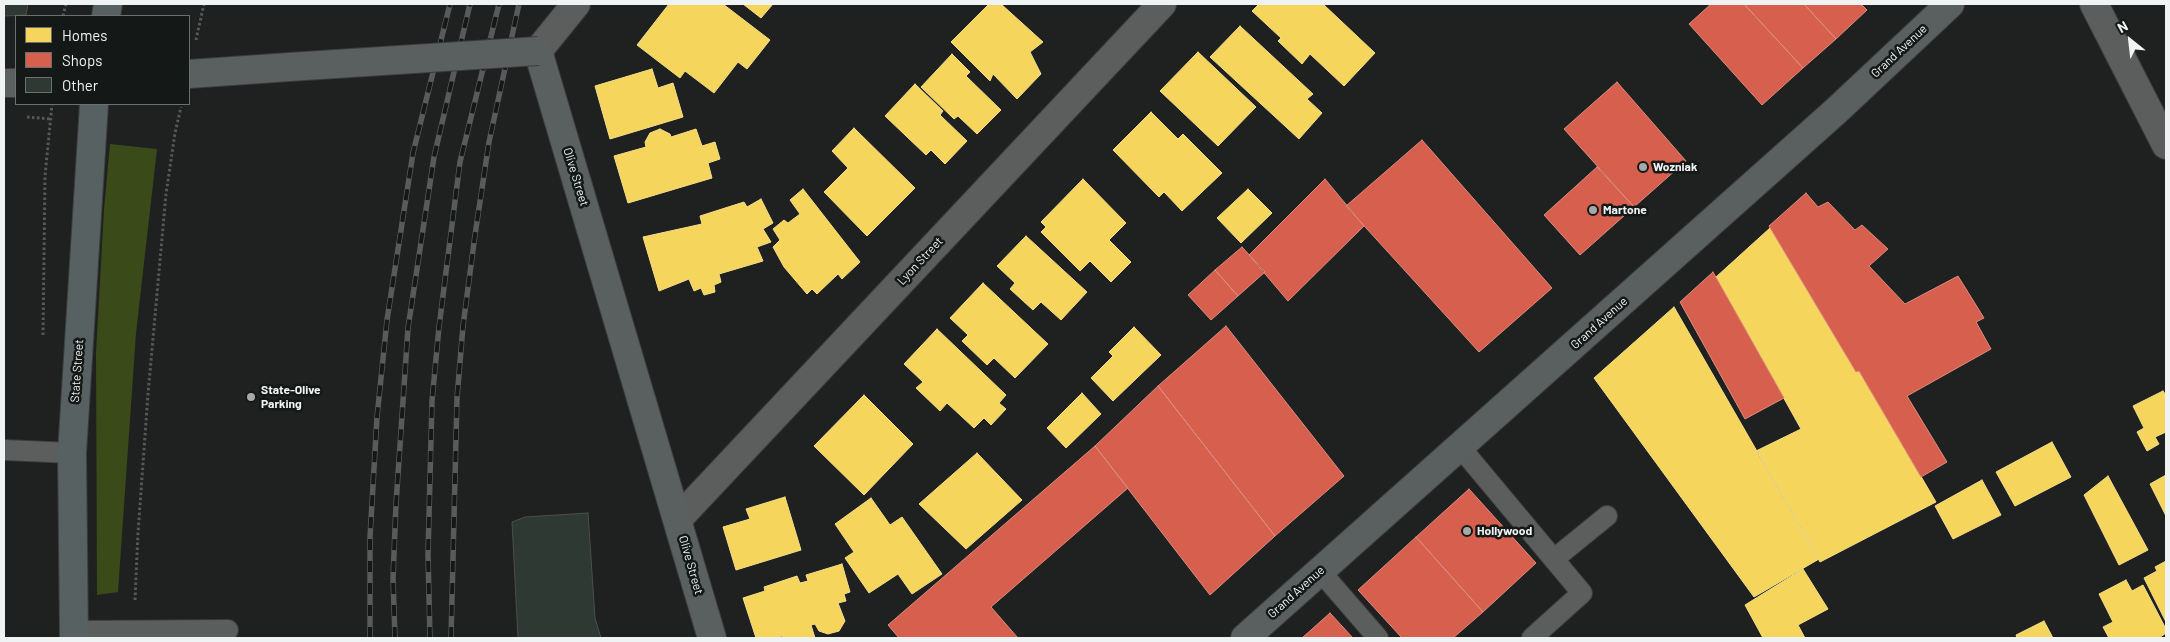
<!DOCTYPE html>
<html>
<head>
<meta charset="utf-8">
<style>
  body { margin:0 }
  #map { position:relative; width:2170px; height:642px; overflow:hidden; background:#1f2020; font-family:Barlow,sans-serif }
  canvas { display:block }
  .frame { position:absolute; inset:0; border:5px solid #f0f3f3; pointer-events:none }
  .legend { position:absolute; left:15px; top:15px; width:175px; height:90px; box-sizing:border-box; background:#141817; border:1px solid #6c706f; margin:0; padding:6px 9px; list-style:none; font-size:15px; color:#f0f3f3 }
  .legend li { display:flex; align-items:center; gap:10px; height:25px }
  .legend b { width:25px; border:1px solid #6c706f }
  .north { position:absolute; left:2105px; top:15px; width:50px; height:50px; -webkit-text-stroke:4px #141817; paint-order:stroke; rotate:331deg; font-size:14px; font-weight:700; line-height:20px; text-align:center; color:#f0f3f3 }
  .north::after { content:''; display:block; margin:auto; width:18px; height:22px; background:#f0f3f3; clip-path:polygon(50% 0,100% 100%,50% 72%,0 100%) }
</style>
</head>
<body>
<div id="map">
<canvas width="2170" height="642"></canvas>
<div class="frame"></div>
<ul class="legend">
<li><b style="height:14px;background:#f6d55c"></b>Homes</li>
<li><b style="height:14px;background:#d6604d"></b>Shops</li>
<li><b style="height:14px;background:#2e3934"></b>Other</li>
</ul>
<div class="north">N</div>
</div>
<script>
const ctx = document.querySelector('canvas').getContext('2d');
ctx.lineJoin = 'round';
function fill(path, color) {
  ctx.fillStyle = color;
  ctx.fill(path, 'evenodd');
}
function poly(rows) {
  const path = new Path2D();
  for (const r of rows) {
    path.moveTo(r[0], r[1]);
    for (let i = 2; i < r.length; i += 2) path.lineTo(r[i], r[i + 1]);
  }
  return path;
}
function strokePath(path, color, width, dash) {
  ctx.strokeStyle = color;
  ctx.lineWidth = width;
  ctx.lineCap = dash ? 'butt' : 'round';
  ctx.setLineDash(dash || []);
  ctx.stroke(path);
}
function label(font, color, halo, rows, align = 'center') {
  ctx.font = font + ' Barlow,sans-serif';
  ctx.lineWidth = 5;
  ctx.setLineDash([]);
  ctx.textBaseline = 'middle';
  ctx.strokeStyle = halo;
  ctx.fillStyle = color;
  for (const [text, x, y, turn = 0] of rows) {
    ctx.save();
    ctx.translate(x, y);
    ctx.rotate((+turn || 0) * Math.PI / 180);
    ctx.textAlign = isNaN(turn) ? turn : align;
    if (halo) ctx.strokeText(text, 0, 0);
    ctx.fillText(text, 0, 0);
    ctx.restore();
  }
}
fill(poly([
  [110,144,157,149,136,333,118,592,97,595,96,353,104,209]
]), '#3b4a19');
const homes = poly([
  [669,4,723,4,770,40,747,69,738,62,714,93,685,71,680,78,637,45,669,4],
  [743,4,773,4,761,18,743,4],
  [989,4,1001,4,1043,42,1030,52,1041,74,1017,99,993,74,990,81,951,42,989,4],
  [1259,4,1323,4,1375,53,1344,86,1310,54,1302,64,1278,41,1281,38,1252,11,1259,4],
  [1240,26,1313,94,1307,99,1322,113,1299,139,1210,57,1240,26],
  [1198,52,1256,107,1218,146,1160,91,1198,52],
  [952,54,970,72,966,76,1001,110,977,134,958,116,954,119,921,87,952,54],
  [652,69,658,88,673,83,683,117,610,139,595,86,652,69],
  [915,84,943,111,940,115,967,141,945,164,931,150,926,155,885,116,915,84],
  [1151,112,1178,139,1183,134,1222,173,1182,211,1164,192,1159,197,1113,150,1151,112],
  [854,128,915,188,867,236,824,192,848,168,832,151,854,128],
  [660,129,670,134,671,137,696,129,702,146,715,142,720,159,708,163,712,178,628,203,614,156,646,147,645,142,650,133,660,129],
  [1083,179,1126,223,1109,240,1131,262,1111,282,1090,261,1080,271,1041,232,1046,227,1041,222,1083,179],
  [803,189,860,262,842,279,838,274,817,294,812,289,807,294,784,267,773,247,780,240,773,229,784,220,788,223,800,214,790,200,803,189],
  [1248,189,1272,213,1241,243,1217,218,1248,189],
  [761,199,773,223,763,229,771,242,757,247,763,261,719,274,721,282,714,285,715,292,704,295,701,288,694,291,689,279,659,291,643,237,702,224,700,216,744,202,747,207,761,199],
  [1770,228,1856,372,1859,371,1936,502,1820,562,1756,451,1801,429,1716,277,1770,228],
  [1026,236,1087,292,1061,320,1041,302,1033,310,1010,289,1015,283,997,266,1026,236],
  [983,283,1048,344,1015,378,994,358,987,365,962,341,968,335,950,318,983,283],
  [1674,307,1819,559,1754,597,1594,378,1674,307],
  [1134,327,1161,355,1113,401,1091,378,1113,356,1109,352,1134,327],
  [937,329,1006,395,999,403,1006,409,991,425,984,418,974,428,947,403,940,411,916,388,923,382,904,364,937,329],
  [2163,391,2166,395,2166,432,2155,437,2159,444,2147,451,2137,432,2144,428,2133,406,2163,391],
  [1082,393,1101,414,1066,448,1047,428,1082,393],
  [864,395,913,444,864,495,814,446,864,395],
  [2052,442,2071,477,2015,506,1996,472,2052,442],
  [977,453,1022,500,966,549,919,504,977,453],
  [2166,475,2166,516,2150,484,2166,475],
  [2108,476,2148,550,2119,565,2084,495,2108,476],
  [1982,480,2001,515,1953,539,1935,506,1982,480],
  [785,497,801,550,736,570,723,527,750,519,746,509,785,497],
  [871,498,890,525,902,517,942,574,912,594,898,574,869,593,845,558,854,552,835,524,871,498],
  [2166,561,2166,622,2144,578,2157,571,2155,567,2166,561],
  [842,564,850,592,844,594,846,601,838,603,845,621,839,631,828,634,819,631,815,624,811,625,815,638,783,638,782,636,773,638,756,638,743,598,765,591,764,587,797,576,800,583,808,581,806,575,842,564],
  [1803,569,1828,609,1798,625,1805,638,1763,638,1745,605,1803,569],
  [2126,580,2132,591,2143,585,2166,629,2166,633,2159,638,2109,638,2103,627,2113,622,2099,594,2126,580],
  [2044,621,2053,638,2017,638,2016,635,2044,621]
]);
fill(homes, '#f6d55c');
strokePath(homes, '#f4de89', 1);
const shops = poly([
  [1711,4,1744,4,1803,68,1762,105,1689,24,1711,4],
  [1744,4,1804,4,1836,39,1803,68,1744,4],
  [1804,4,1861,4,1867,10,1836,39,1804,4],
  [1617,82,1686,161,1634,207,1564,129,1617,82],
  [1422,140,1552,288,1479,352,1346,206,1422,140],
  [1597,167,1634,207,1580,255,1544,215,1597,167],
  [1325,179,1364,226,1288,301,1249,255,1325,179],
  [1806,193,1818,207,1828,202,1855,230,1862,225,1888,249,1869,266,1905,304,1958,276,1984,318,1976,322,1991,349,1907,396,1947,462,1921,477,1859,371,1856,372,1769,226,1806,193],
  [1242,247,1265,272,1238,296,1215,270,1242,247],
  [1215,270,1238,296,1211,320,1188,295,1215,270],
  [1713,272,1784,398,1745,419,1680,302,1713,272],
  [1226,326,1344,476,1275,536,1158,386,1226,326],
  [1158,386,1275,536,1210,595,1095,446,1158,386],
  [1095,446,1128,488,991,607,1018,638,899,638,888,625,1095,446],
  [1469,489,1536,563,1483,612,1416,537,1469,489],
  [1416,537,1483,612,1453,638,1402,638,1358,590,1416,537],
  [1330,613,1353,638,1302,638,1330,613]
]);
fill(shops, '#d6604d');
strokePath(shops, '#de8c7f', 1);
const building = poly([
  [4,4,28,4,26,15,4,16,4,4],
  [588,513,595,618,601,638,518,638,512,522,525,517,588,513]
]);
fill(building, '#2e3934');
strokePath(building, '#4d4e4e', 1);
const lane = poly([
  [1460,447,1582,593,1532,638],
  [4,450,72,453],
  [1554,559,1607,516],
  [1320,571,1378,638],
  [74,631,228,630]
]);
const street = poly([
  [2094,4,2166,145],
  [538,51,576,4],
  [678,519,1162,4]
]);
const secondary = poly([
  [538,51,712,638],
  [189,74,289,67],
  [4,83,16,83],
  [1245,638,1836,111,1950,4]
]);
const primary = poly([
  [106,16,108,4],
  [74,638,72,453,94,104]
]);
strokePath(lane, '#3b3c3c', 22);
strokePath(street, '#3b3c3c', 30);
strokePath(secondary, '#3b3c3c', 30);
strokePath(primary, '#3b3c3c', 30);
strokePath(poly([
  [63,16,66,4],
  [196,40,204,4],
  [27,117,51,119],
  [43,335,45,176,52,104],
  [135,600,138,533,148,394,166,194,175,133,181,107]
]), '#575958', 3, [2.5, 2.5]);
strokePath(lane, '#5c5d5d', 20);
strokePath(street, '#5c5d5d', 28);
strokePath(secondary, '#5a5f60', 28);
strokePath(primary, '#576162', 28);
const rail = poly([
  [370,638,370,537,377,417,387,320,413,153,450,4],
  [395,638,393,578,396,504,408,328,434,157,470,4],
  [430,638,428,555,432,401,439,327,460,162,499,4],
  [451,638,457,398,463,326,475,235,489,142,519,4]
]);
strokePath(rail, '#595b5a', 5.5);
strokePath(rail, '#141817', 4, [11]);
const secondaryBridge = poly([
  [289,67,538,51]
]);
strokePath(secondaryBridge, '#3b3c3c', 30, []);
strokePath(secondaryBridge, '#5a5f60', 28);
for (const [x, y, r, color] of [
  [1643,167,5,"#a7a9a9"],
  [1593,210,5,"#a7a9a9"],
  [251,397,5,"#a7a9a9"],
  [1467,531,5,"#a7a9a9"]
]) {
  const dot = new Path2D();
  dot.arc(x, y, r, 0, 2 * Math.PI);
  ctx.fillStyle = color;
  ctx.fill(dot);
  strokePath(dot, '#141817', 2);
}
label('12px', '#f0f3f3', '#141817', [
  ["Grand Avenue",1899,51,-43],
  ["Olive Street",576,177,73],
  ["Lyon Street",920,261,-47],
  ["Grand Avenue",1599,323,-42],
  ["State Street",77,371,-86],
  ["Olive Street",691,565,74],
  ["Grand Avenue",1296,592,-42]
]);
label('bold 12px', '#f0f3f3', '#141817', [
  ["Wozniak",1653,167],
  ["Martone",1603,210],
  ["State-Olive",261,390],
  ["Parking",261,404],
  ["Hollywood",1477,531]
], 'left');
</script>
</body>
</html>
